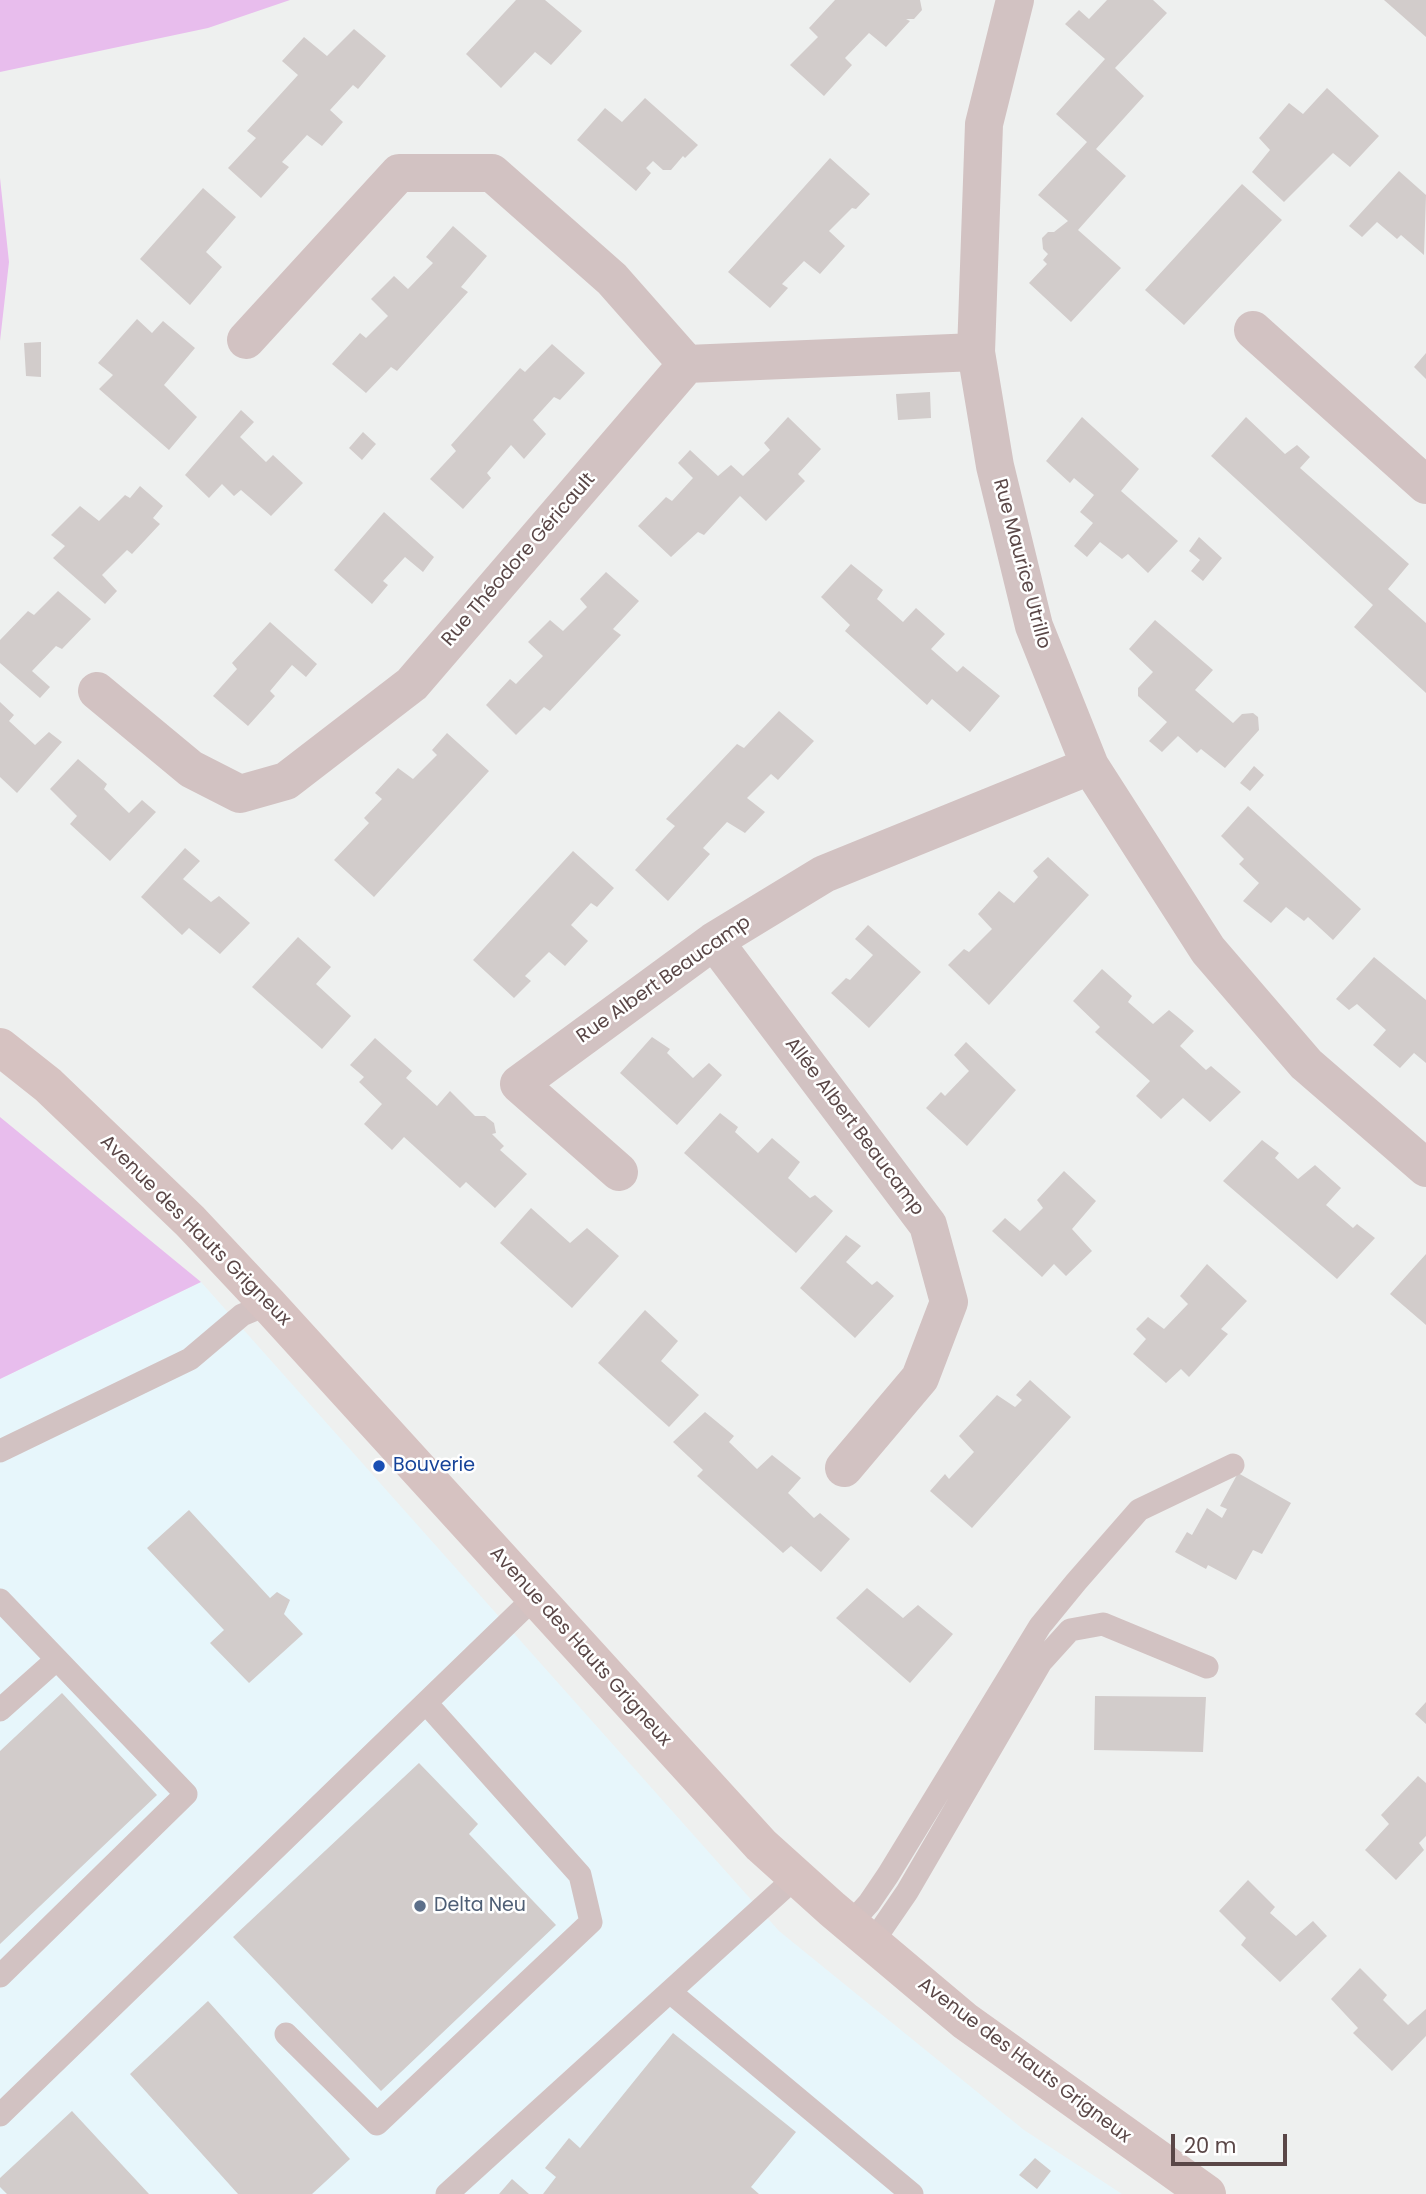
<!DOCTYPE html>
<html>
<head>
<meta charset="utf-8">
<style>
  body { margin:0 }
  #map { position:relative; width:1426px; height:2194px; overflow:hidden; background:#eef0ef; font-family:Poppins,sans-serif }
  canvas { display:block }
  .scale { position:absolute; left:1171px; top:2134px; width:116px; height:32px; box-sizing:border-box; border:4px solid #5a4747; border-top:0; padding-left:9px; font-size:21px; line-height:24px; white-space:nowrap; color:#5a4747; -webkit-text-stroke:5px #fff; paint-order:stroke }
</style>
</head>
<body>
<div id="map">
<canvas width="1426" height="2194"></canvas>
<div class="scale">20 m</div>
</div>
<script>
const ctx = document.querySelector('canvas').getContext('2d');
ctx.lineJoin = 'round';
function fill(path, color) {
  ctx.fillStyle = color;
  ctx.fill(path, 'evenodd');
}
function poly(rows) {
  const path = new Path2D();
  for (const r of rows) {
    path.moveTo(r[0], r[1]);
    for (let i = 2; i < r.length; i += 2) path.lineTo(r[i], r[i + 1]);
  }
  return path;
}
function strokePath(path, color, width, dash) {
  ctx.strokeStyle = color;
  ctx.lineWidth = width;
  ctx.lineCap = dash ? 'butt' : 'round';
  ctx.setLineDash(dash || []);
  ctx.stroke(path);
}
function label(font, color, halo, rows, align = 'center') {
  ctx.font = font + ' Poppins,sans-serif';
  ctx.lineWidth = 5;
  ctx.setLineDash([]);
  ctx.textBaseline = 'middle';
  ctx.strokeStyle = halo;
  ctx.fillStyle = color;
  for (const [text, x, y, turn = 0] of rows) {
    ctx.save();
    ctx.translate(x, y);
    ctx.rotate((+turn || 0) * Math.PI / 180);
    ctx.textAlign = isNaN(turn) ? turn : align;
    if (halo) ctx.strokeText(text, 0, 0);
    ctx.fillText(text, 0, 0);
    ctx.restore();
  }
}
fill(poly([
  [201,1282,779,1931,1024,2130,1122,2194,0,2194,0,1379]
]), '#e7f6fb');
fill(poly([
  [0,0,290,0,208,28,0,72],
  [0,178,9,262,0,341],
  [0,1117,201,1282,0,1379]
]), '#e8bded');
fill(poly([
  [516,0,545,0,582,31,551,65,535,52,501,88,466,54],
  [835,0,920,0,922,10,914,19,906,19,910,21,886,47,869,33,845,58,852,65,824,96,790,65,818,37,809,28],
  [1107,0,1153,0,1167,13,1115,68,1144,96,1096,149,1126,176,1078,230,1121,268,1071,322,1029,283,1047,264,1043,260,1048,254,1043,249,1042,238,1048,232,1054,232,1068,221,1038,195,1087,142,1056,114,1105,59,1065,24,1079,10,1089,19],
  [1384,0,1426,0,1426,37,1400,14],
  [354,29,386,56,358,89,353,85,330,110,343,122,322,146,307,135,282,162,289,167,261,198,228,168,256,138,247,131,298,75,282,61,304,37,327,56],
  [1327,88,1379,136,1350,167,1333,153,1284,202,1252,172,1270,150,1259,138,1289,103,1303,114],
  [645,98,698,145,685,158,683,156,671,170,663,170,653,161,646,168,651,173,636,191,577,140,605,108,622,122],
  [830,158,870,194,856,209,852,208,829,231,845,246,820,274,804,261,782,284,788,288,770,308,728,272],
  [1399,171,1426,195,1424,255,1401,235,1397,239,1377,222,1362,237,1349,226],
  [1242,184,1282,220,1184,325,1145,290],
  [203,188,236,217,206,252,222,267,190,305,140,259],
  [453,226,487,256,461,287,468,292,397,371,391,367,366,393,332,364,360,333,366,338,388,316,371,299,394,276,408,289,433,263,426,257],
  [137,319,152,333,163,321,195,348,164,385,197,417,169,450,99,389,113,375,98,363],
  [41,342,41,377,26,376,24,343],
  [552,344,585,373,560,400,554,397,533,420,546,434,524,459,511,445,487,473,491,478,463,509,430,479,456,451,451,445,520,368,525,372],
  [1426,353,1426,379,1414,367],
  [930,392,931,418,898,420,896,394],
  [241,410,254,422,240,437,266,462,273,455,303,483,271,516,241,490,234,496,222,484,209,498,185,475],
  [788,417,821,449,798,474,805,481,766,521,740,496,704,535,698,532,671,557,638,526,666,497,672,501,693,478,678,463,690,450,718,476,731,465,743,476,770,450,764,443],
  [1082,417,1139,469,1121,491,1178,541,1148,573,1128,554,1122,559,1100,542,1087,557,1074,546,1093,523,1080,512,1094,495,1074,478,1070,483,1046,461],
  [1246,417,1285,454,1297,445,1310,457,1300,468,1409,564,1388,589,1426,623,1426,693,1354,627,1373,605,1211,456],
  [363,432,376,444,362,460,349,448],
  [140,486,163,506,153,518,160,524,132,554,127,550,102,575,117,591,105,604,53,558,65,546,51,535,80,506,99,521,125,495,130,498],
  [384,512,434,557,423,572,405,557,383,581,388,585,372,604,334,570],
  [1199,537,1222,558,1203,581,1191,571,1200,560,1189,551],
  [851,564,883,590,877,599,903,622,916,608,945,634,931,649,957,672,963,666,1000,696,970,732,932,699,927,705,845,631,850,625,821,597],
  [606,572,639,601,613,629,621,635,550,711,544,707,516,735,486,705,510,679,516,684,543,656,528,642,550,620,563,631,587,607,580,599],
  [58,591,91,619,62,649,56,646,32,671,50,687,40,698,0,663,0,640,28,611,34,615],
  [1155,620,1213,670,1195,690,1233,723,1242,714,1253,713,1258,717,1259,730,1225,768,1201,749,1197,753,1178,736,1162,752,1149,741,1167,722,1138,696,1138,688,1153,672,1129,649],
  [270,622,317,664,306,677,292,665,270,691,275,696,248,726,213,696,237,669,232,663],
  [0,702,14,715,9,721,35,745,49,732,62,742,17,793,0,777],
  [779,711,814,741,778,780,771,774,747,798,765,812,745,833,727,822,703,848,710,854,668,901,635,870,675,826,666,819,737,744,744,748],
  [447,733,489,771,374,897,334,860,369,823,364,818,382,799,375,793,398,768,413,779,437,755,432,750],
  [78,759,107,784,104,789,129,813,142,800,156,812,110,861,70,824,77,816,50,789],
  [1254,766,1264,775,1250,791,1240,783],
  [1248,806,1361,909,1333,940,1308,917,1304,921,1286,907,1271,923,1243,901,1259,883,1239,864,1244,859,1221,836],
  [185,848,200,861,183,879,211,902,219,896,250,923,220,954,189,928,182,935,141,897],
  [573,851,614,888,597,907,591,903,571,925,588,941,565,966,549,952,525,976,531,981,514,998,473,960],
  [1048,857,1089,895,989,1005,948,965,964,949,969,952,992,929,978,914,999,891,1014,903,1038,877,1033,871],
  [868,925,921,972,869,1028,831,993,846,978,850,980,873,955,855,939],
  [298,937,331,967,316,984,351,1016,322,1049,252,987],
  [1374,957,1426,1000,1426,1063,1414,1053,1400,1068,1373,1045,1386,1030,1357,1004,1349,1010,1336,999],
  [1102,969,1132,996,1128,1002,1153,1024,1169,1010,1180,1019,1194,1031,1180,1046,1206,1070,1211,1066,1241,1092,1210,1122,1183,1098,1161,1119,1136,1096,1150,1081,1095,1032,1100,1027,1073,1001],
  [652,1037,670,1049,667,1053,693,1078,709,1063,722,1075,677,1125,620,1073],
  [375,1038,412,1071,406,1078,437,1106,450,1091,475,1116,485,1116,494,1123,496,1133,492,1134,504,1146,500,1150,527,1174,495,1208,466,1182,460,1188,404,1137,392,1150,364,1124,382,1104,359,1082,364,1077,350,1065],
  [966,1042,1016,1090,967,1146,926,1108,941,1092,945,1096,969,1071,954,1055],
  [720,1113,738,1127,735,1132,758,1153,772,1138,800,1162,788,1178,810,1198,815,1195,833,1211,796,1253,684,1153],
  [1262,1140,1279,1153,1275,1158,1298,1179,1315,1165,1341,1188,1326,1205,1353,1228,1357,1224,1375,1238,1337,1279,1223,1181],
  [1064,1171,1096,1201,1072,1229,1092,1251,1066,1276,1054,1264,1042,1277,992,1231,1005,1218,1020,1231,1043,1208,1037,1200],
  [531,1208,570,1243,587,1228,619,1256,572,1308,500,1243],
  [846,1235,861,1246,846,1262,872,1285,877,1281,894,1296,855,1338,800,1288],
  [1426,1254,1426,1325,1390,1294],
  [1207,1264,1247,1301,1221,1329,1228,1334,1189,1377,1181,1369,1166,1383,1133,1354,1146,1339,1136,1329,1148,1317,1164,1329,1188,1304,1180,1296],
  [645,1310,678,1341,661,1361,699,1395,669,1427,598,1363],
  [1030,1380,1071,1417,972,1528,930,1491,945,1474,949,1479,974,1452,959,1436,997,1395,1015,1407,1022,1400,1016,1395],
  [705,1412,734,1436,729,1442,757,1469,772,1455,801,1478,788,1493,814,1518,820,1513,850,1539,821,1572,791,1546,783,1553,697,1476,703,1470,673,1442],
  [1238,1473,1291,1503,1262,1554,1253,1550,1236,1580,1208,1565,1206,1569,1175,1552,1187,1532,1192,1535,1207,1508,1222,1518,1227,1509,1220,1506],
  [189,1510,270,1598,277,1592,290,1600,284,1614,303,1634,249,1683,210,1643,224,1630,147,1548],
  [867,1588,903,1618,918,1605,953,1634,910,1683,836,1618],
  [62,1693,157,1795,0,1944,0,1751],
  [1095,1696,1206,1697,1203,1752,1094,1750],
  [1426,1702,1426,1724,1415,1714],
  [419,1763,478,1824,469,1834,556,1925,381,2091,233,1937],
  [1418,1776,1426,1783,1426,1836,1419,1843,1424,1850,1396,1880,1365,1850,1389,1824,1381,1815],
  [1248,1880,1275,1907,1270,1913,1296,1936,1313,1921,1327,1936,1280,1982,1241,1945,1246,1938,1219,1911],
  [1360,1968,1387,1995,1383,2000,1408,2025,1426,2009,1426,2036,1392,2071,1353,2033,1358,2028,1331,1999],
  [208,2001,350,2159,312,2194,238,2194,130,2074],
  [673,2033,796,2132,751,2187,759,2194,543,2194,556,2177,545,2168,569,2138,580,2148],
  [72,2111,149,2194,7,2194,0,2187,0,2178],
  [1035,2158,1051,2171,1037,2189,1019,2175],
  [512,2179,529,2194,499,2194]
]), '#d2cccb');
strokePath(poly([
  [0,1451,190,1359,242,1315,268,1304],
  [0,1600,186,1794,0,1976],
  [0,1710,56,1660],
  [850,1924,869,1903,888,1875,1040,1626,1076,1582,1139,1510,1233,1465],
  [872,1943,907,1892,1041,1662,1070,1630,1103,1624,1207,1667],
  [670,1992,912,2194],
  [286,2034,377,2124,591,1922,580,1875,426,1703],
  [0,2115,534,1598],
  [447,2194,796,1877]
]), '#d2c2c2', 23);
strokePath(poly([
  [1015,0,984,124,976,352,995,466,1034,626,1090,766,1208,950,1306,1064,1426,1168],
  [1253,330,1426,485],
  [246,340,399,173,492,173,612,279,687,364],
  [97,691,191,769,240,794,286,781,412,684,687,364,976,352],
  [714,941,928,1225,949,1302,920,1378,844,1468],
  [619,1172,519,1084,714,941,824,874,1090,766]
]), '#d2c2c2', 38);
strokePath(poly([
  [0,1047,48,1085,190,1221,268,1304,761,1845,832,1909,965,2021,1207,2194]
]), '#d6c2c1', 38);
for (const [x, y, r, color] of [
  [379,1466,7,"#1a4fb4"],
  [420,1906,7,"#5c6f8a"]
]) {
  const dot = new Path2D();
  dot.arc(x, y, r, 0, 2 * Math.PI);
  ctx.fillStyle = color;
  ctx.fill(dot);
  strokePath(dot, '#fff', 2.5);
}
label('19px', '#5a4747', '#fff', [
  ["Rue Théodore Géricault",519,560,-49],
  ["Rue Maurice Utrillo",1021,564,75],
  ["Rue Albert Beaucamp",664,980,-35],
  ["Allée Albert Beaucamp",854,1127,53],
  ["Avenue des Hauts Grigneux",195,1231,45],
  ["Avenue des Hauts Grigneux",580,1647,48],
  ["Avenue des Hauts Grigneux",1024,2061,37]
]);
label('19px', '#164399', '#fff', [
  ["Bouverie",393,1466]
], 'left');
label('19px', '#4e5e75', '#fff', [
  ["Delta Neu",434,1906]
], 'left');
</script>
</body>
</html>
